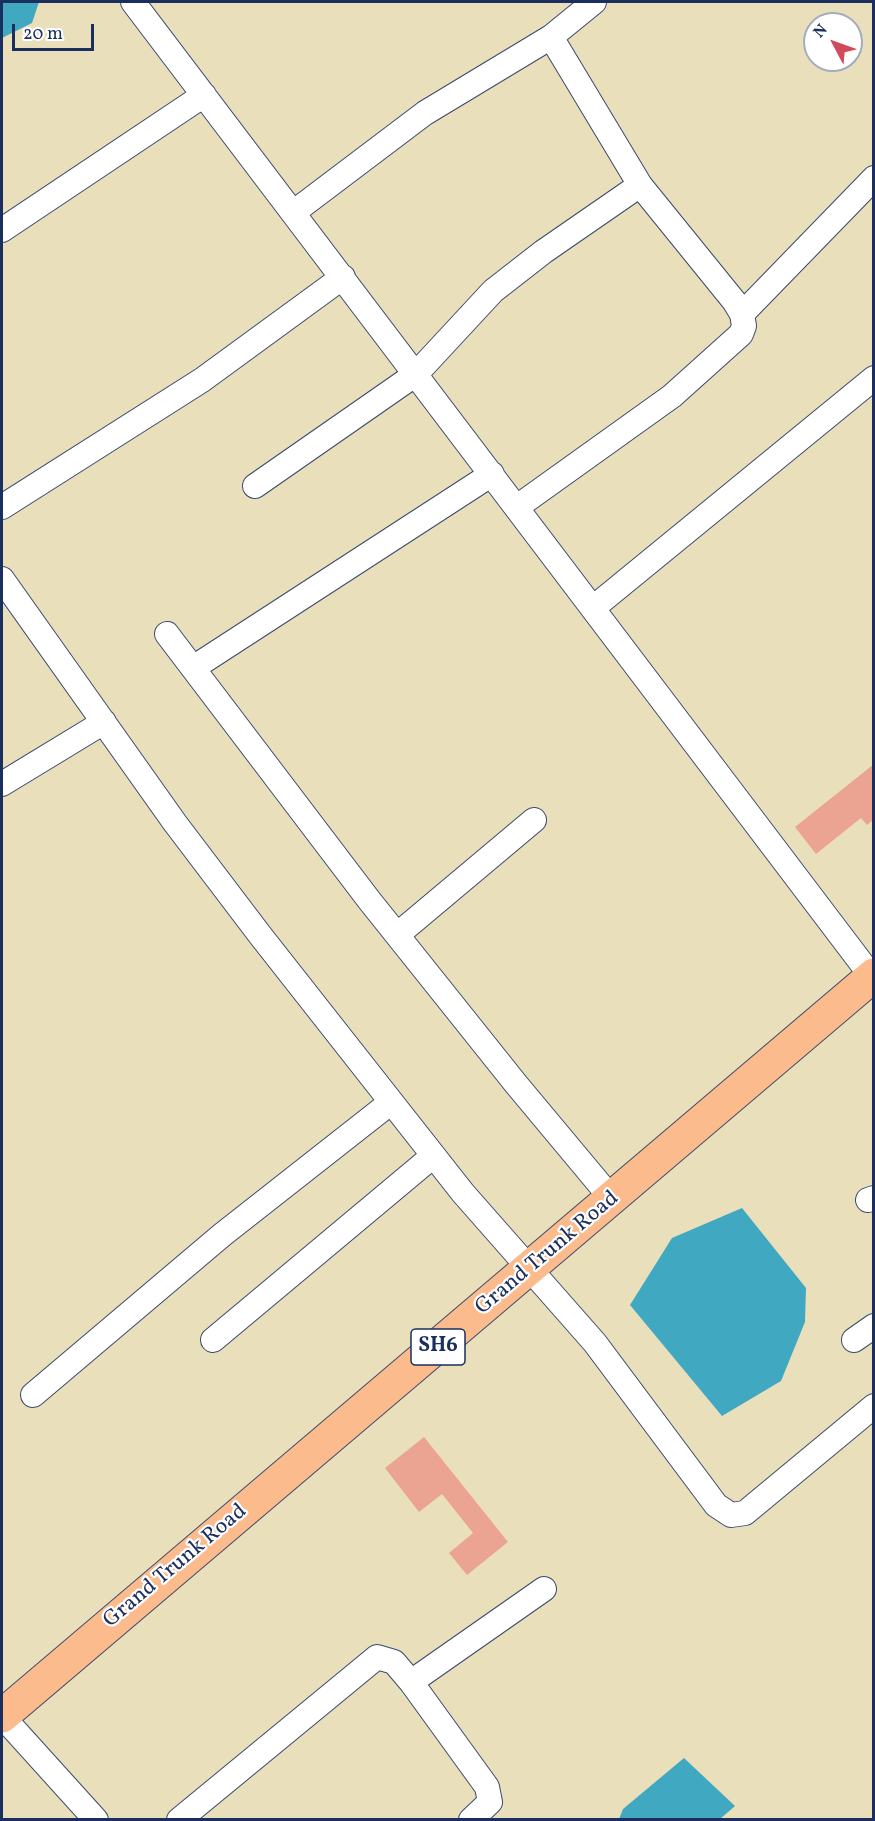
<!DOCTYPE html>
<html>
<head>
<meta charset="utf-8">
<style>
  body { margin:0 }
  #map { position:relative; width:875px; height:1821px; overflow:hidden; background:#eadfbb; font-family:Vollkorn,serif }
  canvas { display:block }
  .frame { position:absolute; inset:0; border:3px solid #1b2f5e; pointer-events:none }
  .north { position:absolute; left:803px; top:12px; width:60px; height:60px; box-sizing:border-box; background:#fff; border:2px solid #a4acbf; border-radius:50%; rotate:311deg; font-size:16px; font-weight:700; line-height:24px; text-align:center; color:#1b2f5e }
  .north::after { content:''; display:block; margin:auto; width:21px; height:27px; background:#d1495b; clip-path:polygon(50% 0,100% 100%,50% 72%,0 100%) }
  .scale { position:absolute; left:12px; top:24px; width:82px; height:27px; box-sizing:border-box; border:3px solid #1b2f5e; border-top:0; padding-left:8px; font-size:18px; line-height:21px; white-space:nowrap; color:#1b2f5e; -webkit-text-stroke:4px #fff; paint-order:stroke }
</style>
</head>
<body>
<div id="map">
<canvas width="875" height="1821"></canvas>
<div class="frame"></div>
<div class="north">N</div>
<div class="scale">20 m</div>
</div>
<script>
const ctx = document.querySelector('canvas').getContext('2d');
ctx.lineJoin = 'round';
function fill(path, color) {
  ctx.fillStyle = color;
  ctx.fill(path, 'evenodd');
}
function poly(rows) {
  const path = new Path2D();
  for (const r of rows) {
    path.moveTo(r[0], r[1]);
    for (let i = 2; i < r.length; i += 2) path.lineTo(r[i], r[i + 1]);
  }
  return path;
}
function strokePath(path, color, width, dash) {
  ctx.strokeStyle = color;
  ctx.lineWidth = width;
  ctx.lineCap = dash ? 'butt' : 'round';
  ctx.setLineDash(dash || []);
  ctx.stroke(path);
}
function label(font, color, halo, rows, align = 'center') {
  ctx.font = font + ' Vollkorn,serif';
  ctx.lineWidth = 4.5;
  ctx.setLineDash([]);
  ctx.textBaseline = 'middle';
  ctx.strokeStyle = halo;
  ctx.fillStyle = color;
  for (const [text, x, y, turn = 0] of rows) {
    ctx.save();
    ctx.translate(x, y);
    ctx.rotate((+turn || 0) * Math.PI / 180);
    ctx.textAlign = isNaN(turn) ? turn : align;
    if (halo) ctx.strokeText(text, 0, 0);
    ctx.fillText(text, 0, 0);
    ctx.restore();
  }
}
fill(poly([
  [2,2,39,2,32,23,2,38],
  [742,1208,806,1288,805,1322,781,1381,722,1416,630,1305,672,1238],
  [684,1758,735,1806,720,1819,619,1819,623,1809]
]), '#41a8c1');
fill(poly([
  [874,764,874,819,867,825,861,818,816,854,795,827],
  [424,1437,508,1542,467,1575,449,1553,473,1533,442,1494,419,1512,385,1468]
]), '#eba491');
const minor = poly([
  [133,2,872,977],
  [294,212,425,113,551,37],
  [2,230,204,95],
  [742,314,874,178],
  [255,486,416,374,493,291,543,252,640,185,551,37,594,2],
  [2,507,202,380,343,277],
  [517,507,672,396,741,334,744,326,742,314,734,301,640,185],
  [2,579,175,823,260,935,463,1193,595,1343,716,1505,731,1515,745,1513,874,1406],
  [593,608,874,378],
  [167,634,369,900,516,1084,612,1199],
  [193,668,492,474],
  [2,784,104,722],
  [397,935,534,820],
  [868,1200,874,1198],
  [213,1340,433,1156],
  [854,1340,874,1326],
  [33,1395,222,1235,390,1103],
  [2,1716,96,1820],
  [179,1820,377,1657,394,1662,411,1682],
  [471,1820,490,1802,487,1787,411,1682,544,1589]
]);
const primary = poly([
  [2,1716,874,975]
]);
strokePath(minor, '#3a496c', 26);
strokePath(primary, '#3a496c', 35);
strokePath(minor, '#fff', 24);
strokePath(primary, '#fbbb8c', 33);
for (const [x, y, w] of [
  [438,1347,54]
]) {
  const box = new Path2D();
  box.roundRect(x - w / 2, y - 18, w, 36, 4.5);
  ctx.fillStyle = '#fff';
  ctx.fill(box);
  strokePath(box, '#1b2f5e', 1.5);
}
label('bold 21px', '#1b2f5e', null, [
  ["SH6",438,1347]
]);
label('22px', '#1b2f5e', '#fff', [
  ["Grand Trunk Road",548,1254,-40],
  ["Grand Trunk Road",176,1567,-40]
]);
</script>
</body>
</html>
